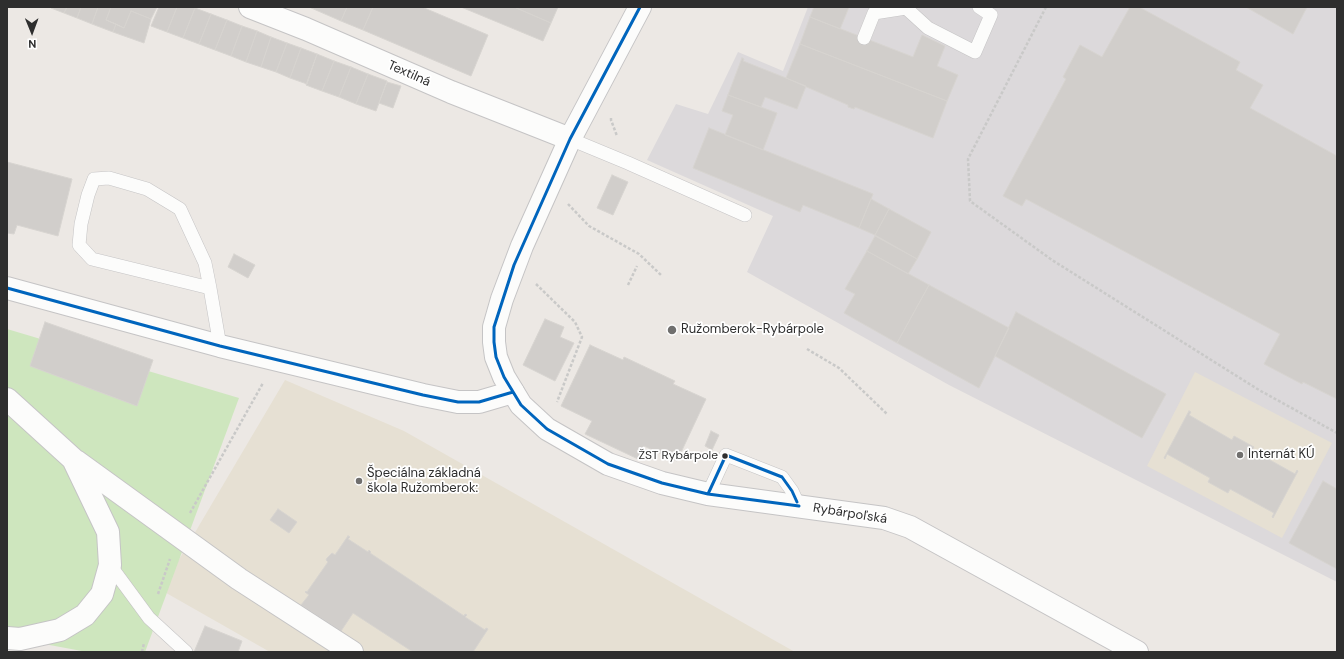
<!DOCTYPE html>
<html>
<head>
<meta charset="utf-8">
<style>
  body { margin:0 }
  #map { position:relative; width:1344px; height:659px; overflow:hidden; background:#ece8e4; font-family:"DM Sans",sans-serif }
  canvas { display:block }
  .frame { position:absolute; inset:0; border:8px solid #2e2e2e; pointer-events:none }
  .north { position:absolute; left:12px; top:12px; width:40px; height:40px; -webkit-text-stroke:3px #fff; paint-order:stroke; rotate:179deg; font-size:11px; font-weight:700; line-height:16px; text-align:center; color:#2e2e2e }
  .north::after { content:''; display:block; margin:auto; width:14px; height:18px; background:#2e2e2e; clip-path:polygon(50% 0,100% 100%,50% 72%,0 100%) }
</style>
</head>
<body>
<div id="map">
<canvas width="1344" height="659"></canvas>
<div class="frame"></div>
<div class="north">N</div>
</div>
<script>
const ctx = document.querySelector('canvas').getContext('2d');
ctx.lineJoin = 'round';
function fill(path, color) {
  ctx.fillStyle = color;
  ctx.fill(path, 'evenodd');
}
function poly(rows) {
  const path = new Path2D();
  for (const r of rows) {
    path.moveTo(r[0], r[1]);
    for (let i = 2; i < r.length; i += 2) path.lineTo(r[i], r[i + 1]);
  }
  return path;
}
function strokePath(path, color, width, dash) {
  ctx.strokeStyle = color;
  ctx.lineWidth = width;
  ctx.lineCap = dash ? 'butt' : 'round';
  ctx.setLineDash(dash || []);
  ctx.stroke(path);
}
function label(font, color, halo, rows, align = 'center') {
  ctx.font = font + ' "DM Sans",sans-serif';
  ctx.lineWidth = 3.5;
  ctx.setLineDash([]);
  ctx.textBaseline = 'middle';
  ctx.strokeStyle = halo;
  ctx.fillStyle = color;
  for (const [text, x, y, turn = 0] of rows) {
    ctx.save();
    ctx.translate(x, y);
    ctx.rotate((+turn || 0) * Math.PI / 180);
    ctx.textAlign = isNaN(turn) ? turn : align;
    if (halo) ctx.strokeText(text, 0, 0);
    ctx.fillText(text, 0, 0);
    ctx.restore();
  }
}
fill(poly([
  [808,7,1337,7,1337,582,949,385,747,272,773,216,647,160,676,104,708,114,738,52,783,71]
]), '#dcd9db');
fill(poly([
  [1195,372,1332,443,1282,538,1147,466],
  [285,380,404,431,795,652,270,652,161,590]
]), '#e6e0d3');
fill(poly([
  [7,329,239,398,145,652,87,652,7,637]
]), '#cee6be');
const building = poly([
  [51,7,67,7,64,13,51,8,51,7],
  [67,7,81,7,77,18,64,13,67,7],
  [81,7,98,7,92,24,77,18,81,7],
  [98,7,111,7,106,20,116,24,113,32,92,24,98,7],
  [111,7,157,7,151,19,131,11,124,28,106,20,111,7],
  [159,7,177,7,167,32,151,26,159,7],
  [177,7,195,8,183,38,167,32,177,7],
  [309,7,347,7,341,21,309,7],
  [347,7,373,7,363,30,341,21,347,7],
  [373,7,422,7,488,35,471,76,363,30,373,7],
  [461,7,514,7,551,23,543,41,461,7],
  [514,7,558,7,551,23,514,7],
  [814,7,849,7,840,29,810,17,814,7],
  [1130,7,1139,7,1240,62,1236,70,1263,85,1250,108,1337,156,1337,399,1303,382,1302,384,1264,364,1280,334,1026,199,1022,206,1003,196,1066,79,1063,77,1080,45,1102,57,1130,7],
  [1246,7,1307,7,1293,34,1246,7],
  [195,8,211,14,199,44,183,38,195,8],
  [131,11,151,19,144,43,113,32,116,24,124,28,131,11],
  [211,14,227,20,215,50,199,44,211,14],
  [810,17,913,57,922,35,945,46,937,66,958,75,947,101,800,44,810,17],
  [227,20,242,26,231,56,215,50,227,20],
  [242,26,257,31,246,62,231,56,242,26],
  [257,31,271,37,261,67,246,62,257,31],
  [271,37,287,43,276,72,261,67,271,37],
  [287,43,301,48,290,78,276,72,287,43],
  [800,44,947,101,933,138,855,107,854,109,848,107,848,105,786,78,800,44],
  [301,48,317,54,307,84,290,78,301,48],
  [317,54,334,61,322,91,306,85,317,54],
  [742,58,744,59,743,61,806,86,797,109,765,97,761,107,728,95,742,58],
  [334,61,351,67,339,97,322,91,334,61],
  [351,67,368,74,356,104,339,97,351,67],
  [368,74,387,81,376,111,356,104,368,74],
  [387,82,401,86,393,108,379,103,387,82],
  [728,95,777,113,763,150,725,135,733,115,722,111,728,95],
  [709,128,873,194,859,228,803,205,800,212,693,168,709,128],
  [7,162,72,179,58,236,17,225,14,234,7,233,7,162],
  [612,175,628,182,613,215,597,208,612,175],
  [871,199,889,209,875,235,859,228,871,199],
  [889,209,931,232,917,259,875,235,889,209],
  [875,236,917,259,908,274,867,251,875,236],
  [867,251,929,285,897,343,844,313,855,294,845,289,867,251],
  [234,254,255,265,248,278,228,267,234,254],
  [929,285,1009,328,979,388,897,343,929,285],
  [1016,312,1166,394,1142,438,995,356,1016,312],
  [545,319,564,327,560,337,574,343,555,381,523,365,545,319],
  [45,322,153,360,137,406,30,366,45,322],
  [590,345,623,360,624,357,675,381,673,384,706,399,677,461,644,446,638,459,585,434,592,421,561,406,590,345],
  [1189,411,1191,412,1189,415,1232,440,1234,436,1254,447,1252,450,1295,474,1297,470,1298,471,1273,518,1272,517,1274,513,1230,489,1228,493,1208,482,1210,478,1167,454,1165,459,1164,458,1189,411],
  [711,431,719,435,712,450,705,446,711,431],
  [1323,481,1337,489,1337,569,1289,543,1323,481],
  [278,509,297,522,289,533,270,520,278,509],
  [348,536,350,537,348,539,368,552,369,550,371,552,370,553,464,616,465,614,467,615,465,617,485,630,486,628,488,629,473,652,413,652,353,613,341,631,301,605,309,595,305,592,306,591,307,592,328,562,326,560,327,558,332,553,335,555,348,536],
  [205,626,242,641,238,652,194,652,205,626]
]);
fill(building, '#d1cecb');
strokePath(building, '#d7d4d0', 1);
const lane = poly([
  [906,8,928,28,975,52,991,15,979,7],
  [864,38,874,13,906,8,908,7],
  [570,139,628,163,745,215],
  [210,288,92,259,79,245,81,224,88,195,94,179,109,178,147,189,180,209,205,263,210,288,220,346],
  [708,494,726,455,782,477,792,491,799,506],
  [110,565,149,618,186,652]
]);
const street = poly([
  [250,7,306,29,451,92,570,139],
  [7,288,220,346,423,395,458,402,479,402,513,392],
  [7,399,73,459,108,532,110,565,102,594,85,615,60,630,20,639,7,638],
  [76,461,239,579,352,652]
]);
const secondary = poly([
  [640,7,570,139,522,246,502,299,494,327,494,342,496,357,504,377,521,405,547,429,608,464,662,483,708,494,884,518,910,527,1137,652]
]);
strokePath(lane, '#c5c4c5', 14);
strokePath(street, '#c5c4c5', 24);
strokePath(secondary, '#c5c4c5', 24);
strokePath(poly([
  [1046,7,968,159,970,201,1052,260,1259,390,1337,433],
  [611,118,611,120,617,136],
  [568,204,589,226,639,254,661,275],
  [536,284,575,322,582,337,557,402],
  [628,285,637,266],
  [807,349,839,368,887,414],
  [190,513,263,383],
  [158,594,170,559],
  [142,652,144,643]
]), '#c9c9c8', 2.5, [3, 2]);
strokePath(lane, '#fcfcfb', 13);
strokePath(street, '#fcfcfb', 22);
strokePath(secondary, '#fcfcfb', 22);
strokePath(poly([
  [640,7,570,139,514,265,494,327,494,342,496,357,504,377,521,405,547,429,608,464,662,483,708,494,799,506],
  [7,288,220,346,423,395,458,402,479,402,513,392],
  [708,494,726,455,782,477,792,491,797,502]
]), '#0065bd', 3);
for (const [x, y, r, color] of [
  [672,330,5,"#706f6e"],
  [1240,455,4,"#706f6e"],
  [725,456,3.5,"#2e2e2e"],
  [359,481,4,"#706f6e"]
]) {
  const dot = new Path2D();
  dot.arc(x, y, r, 0, 2 * Math.PI);
  ctx.fillStyle = color;
  ctx.fill(dot);
  strokePath(dot, '#fff', 1.5);
}
label('12px', '#2e2e2e', '#fff', [
  ["ŽST Rybárpole",718,456]
], 'right');
label('13px', '#2e2e2e', '#fff', [
  ["Textilná",409,74,24],
  ["Rybárpoľská",850,514,9]
]);
label('13px', '#2e2e2e', '#fff', [
  ["Ružomberok-Rybárpole",681,330],
  ["Internát KÚ",1248,455],
  ["Špeciálna základná",367,474],
  ["škola Ružomberok:",367,489]
], 'left');
</script>
</body>
</html>
